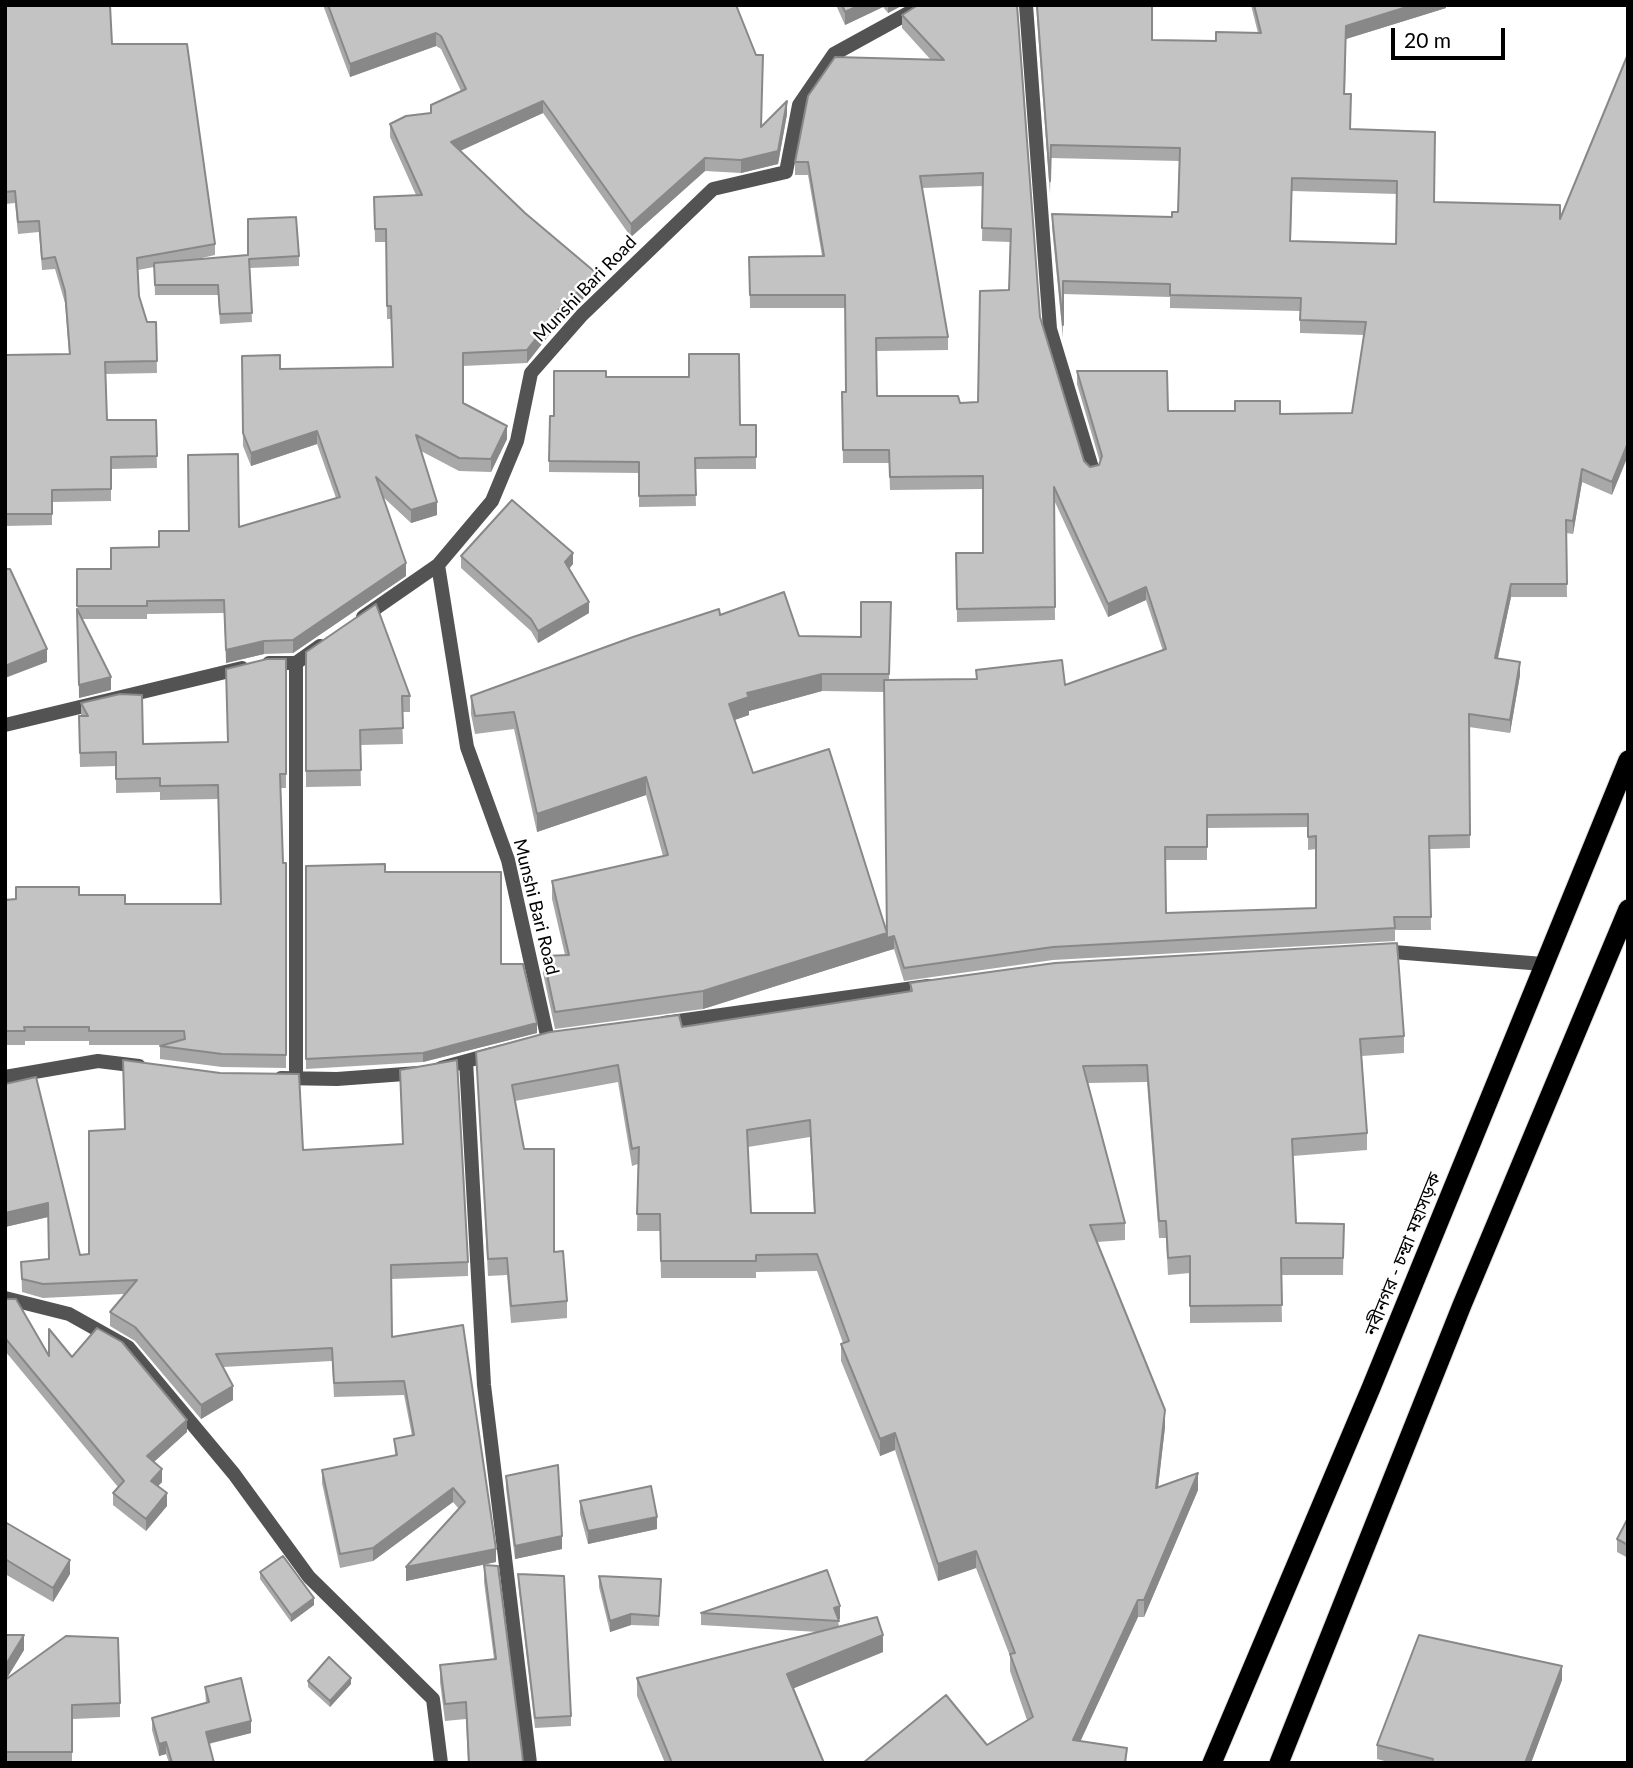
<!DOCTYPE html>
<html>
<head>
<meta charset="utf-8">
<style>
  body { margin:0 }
  #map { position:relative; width:1633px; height:1768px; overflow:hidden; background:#fff; font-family:Lato,sans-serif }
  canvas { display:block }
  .frame { position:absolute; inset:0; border:7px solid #000; pointer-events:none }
  .scale { position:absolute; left:1391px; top:28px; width:114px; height:32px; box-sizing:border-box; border:4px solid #000; border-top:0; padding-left:9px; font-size:21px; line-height:24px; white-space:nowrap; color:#000; -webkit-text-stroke:5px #fff; paint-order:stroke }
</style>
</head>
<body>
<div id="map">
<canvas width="1633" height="1768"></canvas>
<div class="frame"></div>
<div class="scale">20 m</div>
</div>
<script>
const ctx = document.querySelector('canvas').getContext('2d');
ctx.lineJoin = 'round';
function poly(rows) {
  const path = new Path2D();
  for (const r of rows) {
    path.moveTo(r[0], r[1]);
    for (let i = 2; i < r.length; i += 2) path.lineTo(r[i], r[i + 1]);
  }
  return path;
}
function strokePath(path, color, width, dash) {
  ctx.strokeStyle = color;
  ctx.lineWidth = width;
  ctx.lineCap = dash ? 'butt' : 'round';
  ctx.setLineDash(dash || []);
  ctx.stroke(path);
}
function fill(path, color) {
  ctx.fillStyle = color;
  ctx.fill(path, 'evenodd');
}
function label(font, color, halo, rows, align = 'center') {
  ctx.font = font + ' Lato,"Noto Sans Bengali",sans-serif';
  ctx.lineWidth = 5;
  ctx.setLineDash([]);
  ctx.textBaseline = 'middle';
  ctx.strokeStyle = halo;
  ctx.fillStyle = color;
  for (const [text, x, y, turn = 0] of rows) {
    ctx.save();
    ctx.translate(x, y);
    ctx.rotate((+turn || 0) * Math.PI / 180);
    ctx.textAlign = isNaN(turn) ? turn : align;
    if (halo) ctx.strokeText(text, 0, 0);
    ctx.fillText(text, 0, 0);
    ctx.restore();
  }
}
const trunk = poly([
  [1212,1763,1371,1388,1628,760],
  [1279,1763,1462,1305,1628,909]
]);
strokePath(trunk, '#dbdbdb', 21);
strokePath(poly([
  [1026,5,1050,329,1093,471],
  [363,617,438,565],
  [269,663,296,663,320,646],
  [296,663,296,1078],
  [5,725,242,668],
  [1381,951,1543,964],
  [664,1023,928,986],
  [548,1040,508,860,467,747,438,565,492,501,517,441,531,373,582,315,713,189,786,172,799,105,834,54,923,5],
  [466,1061,484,1385,530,1763],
  [441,1068,492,1054],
  [5,1077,98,1061,139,1066],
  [281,1078,337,1079,418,1073],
  [5,1298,69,1314,128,1347,234,1474,309,1577,433,1699,441,1763]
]), '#535353', 14);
strokePath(trunk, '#000', 19);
fill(poly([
  [5,5,112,44,215,244,215,255,193,260,299,256,299,266,250,268,252,322,220,324,218,295,155,295,154,267,138,270,139,296,147,322,156,322,157,373,106,374,107,420,156,420,157,468,111,469,111,501,52,502,52,525,5,526,5,355,69,354,65,303,55,269,42,270,39,232,18,234,15,203,5,204],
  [323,5,736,5,761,127,787,114,778,164,741,173,705,171,631,237,543,113,460,151,595,285,570,314,567,312,527,363,463,366,463,403,507,439,491,472,459,471,421,451,437,515,411,523,382,496,406,576,293,653,264,654,226,663,224,613,147,614,147,619,82,619,111,690,79,698,77,569,111,569,159,547,189,531,239,527,336,498,317,444,251,466,243,446,242,356,280,369,393,367,391,319,387,319,386,242,375,242,374,197,416,195,390,137,390,124,431,113,461,91,441,49,436,46,350,77],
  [836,5,903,5,888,13,883,7,845,25],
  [1017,5,1040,317,1084,461,1090,467,1099,465,1100,462,1077,384,1077,371,1168,411,1280,414,1352,413,1364,335,1300,333,1300,311,1170,308,1170,297,1063,294,1063,338,1052,227,1052,214,1172,217,1178,212,1179,161,1051,158,1050,194,1036,5,1152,5,1152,40,1216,41,1258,33,1251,5,1446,5,1446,8,1346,39,1345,94,1350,129,1434,202,1560,219,1628,54,1612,495,1582,482,1573,534,1566,533,1567,597,1511,597,1498,658,1520,675,1510,733,1469,727,1470,848,1430,849,1431,930,1395,930,1395,941,1053,960,904,981,894,949,887,951,887,933,887,951,703,1009,555,1029,543,973,543,956,565,955,552,899,552,881,663,856,646,795,537,832,514,729,475,734,471,714,471,696,720,615,799,636,861,637,891,602,889,680,976,679,976,670,1065,685,1163,651,1146,600,1108,617,1054,500,1055,620,957,622,956,553,983,553,983,489,890,490,889,463,843,463,842,392,846,392,845,308,750,308,749,257,822,256,808,175,795,175,795,162,931,60,902,28,902,15],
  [983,186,982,241,1010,242,1009,290,978,402,960,403,877,396,876,351,948,350,948,337,922,188],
  [1292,191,1397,194,1396,244,1291,241],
  [822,691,884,692,887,933,753,773,734,720,749,715,749,711],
  [1308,827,1308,850,1316,849,1316,908,1166,913,1165,860,1207,860,1207,828],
  [606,377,689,377,740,425,756,425,756,469,695,469,696,506,639,507,639,473,549,472,549,461,554,416],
  [461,556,573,564,569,569,589,613,538,643,531,631,461,568],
  [306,652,410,696,410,712,402,712,403,744,360,745,361,786,306,787],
  [286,659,286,788,280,788,283,863,286,863,286,1068,222,1067,160,1059,160,1046,162,1045,89,1045,89,1041,25,1041,25,1045,5,1045,5,900,79,895,125,904,220,904,218,799,160,800,160,792,116,793,116,766,80,767,79,716,81,716,81,703,143,744,228,742],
  [306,866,385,872,501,964,537,1033,423,1062,306,1069],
  [910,983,1404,1036,1404,1053,1362,1056,1367,1133,1367,1150,1293,1156,1296,1223,1344,1224,1343,1275,1281,1275,1282,1322,1190,1323,1190,1273,1168,1275,1166,1238,1159,1238,1147,1082,1088,1083,1125,1223,1125,1240,1097,1242,1165,1427,1158,1487,1198,1490,1144,1617,1138,1617,1080,1742,1127,1763,987,1745,1027,1720,1010,1671,1010,1656,976,1568,938,1581,895,1450,880,1456,841,1361,841,1344,843,1343,817,1271,756,1272,756,1278,661,1278,660,1231,637,1231,638,1164,632,1166,618,1082,515,1101,524,1149,554,1252,567,1301,567,1318,511,1323,507,1275,488,1276,476,1052,682,1027,910,991],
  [810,1137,814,1213,751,1213,748,1147],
  [5,1084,80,1255,89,1254,303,1150,468,1262,468,1276,392,1279,392,1337,496,1562,406,1581,459,1509,453,1502,373,1561,340,1568,322,1483,322,1470,395,1455,394,1439,412,1436,404,1395,334,1397,332,1361,223,1367,233,1400,201,1419,135,1341,110,1326,110,1312,124,1294,43,1298,22,1292,21,1262,49,1259,48,1217,5,1227],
  [5,1299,49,1356,72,1357,187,1432,154,1462,162,1482,158,1486,167,1506,146,1531,113,1505,113,1493,118,1487,5,1351],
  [506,1476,562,1549,515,1559,506,1488],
  [580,1501,657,1529,588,1544,580,1514],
  [1628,1518,1628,1558,1617,1552,1617,1539],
  [5,1522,70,1574,53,1602,5,1574],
  [484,1565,523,1763,468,1763,466,1719,445,1721,440,1682,440,1665,494,1659,484,1582],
  [260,1572,314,1605,291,1622,260,1579],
  [518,1574,571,1716,571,1726,535,1728,518,1583],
  [599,1576,661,1589,659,1626,631,1625,610,1632,599,1587],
  [701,1613,840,1619,838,1619,839,1627,883,1652,794,1688,824,1763,665,1763,637,1696,637,1678,818,1632,701,1625],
  [5,1635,24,1650,6,1680,120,1703,120,1717,72,1719,72,1763,5,1763],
  [1562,1680,1531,1763,1392,1763,1377,1759,1377,1745],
  [308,1681,351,1684,330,1707,308,1687],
  [205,1687,251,1733,209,1744,214,1763,169,1763,166,1754,159,1756,152,1730,152,1718,206,1703]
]), '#a8a8a8');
fill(poly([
  [860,5,883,5,883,7,845,25,845,12],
  [888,5,903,5,888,13],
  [1413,5,1446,5,1446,8,1346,39,1346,26],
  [436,33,436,46,350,77,350,64],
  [543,101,543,113,451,155,451,142],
  [787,101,787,114,778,164,741,173,741,160],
  [705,158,705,171,631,237,631,224],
  [595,272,595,285,570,314,570,301],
  [567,299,567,312,527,363,527,350],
  [507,426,507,439,491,472,491,459],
  [317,431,317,444,251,466,251,453],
  [1628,443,1628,456,1612,495,1612,482],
  [1582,469,1582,482,1573,534,1573,521],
  [437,502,437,515,411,523,411,510],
  [573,553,573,564,565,573,565,562],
  [406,563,406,576,293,653,293,640],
  [1511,584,1511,597,1495,671,1495,658],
  [1146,587,1146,600,1108,617,1108,604],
  [589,602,589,613,538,643,538,631],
  [264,641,264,654,226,663,226,650],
  [47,649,47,662,5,678,5,666],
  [1520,662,1520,675,1510,733,1510,720],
  [822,674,822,691,749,711,749,715,729,722,729,704,747,693],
  [111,677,111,690,79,698,79,685],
  [646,777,646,795,537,832,537,814],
  [887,933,887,951,703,1009,703,991],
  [894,936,894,949,887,951,887,938],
  [537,1023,537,1033,423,1062,423,1053],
  [48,1203,48,1217,5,1227,5,1213],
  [233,1386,233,1400,201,1419,201,1405],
  [1165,1410,1165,1427,1156,1505,1156,1488],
  [187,1420,187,1432,147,1468,147,1456],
  [895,1433,895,1450,880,1456,880,1439],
  [162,1469,162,1482,151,1493,151,1481],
  [1198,1473,1198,1490,1144,1617,1144,1600],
  [453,1488,453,1502,373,1561,373,1548],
  [167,1493,167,1506,146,1531,146,1519],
  [657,1517,657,1529,588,1544,588,1531],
  [562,1536,562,1549,515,1559,515,1546],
  [496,1549,496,1562,406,1581,406,1567],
  [976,1551,976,1568,938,1581,938,1564],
  [70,1560,70,1574,53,1602,53,1588],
  [314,1598,314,1605,291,1622,291,1615],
  [1138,1600,1138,1617,1073,1757,1073,1740],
  [840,1606,840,1619,834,1621,834,1608],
  [631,1614,631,1625,610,1632,610,1621],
  [24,1635,24,1650,5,1681,5,1666],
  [883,1635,883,1652,787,1691,787,1674],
  [1562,1666,1562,1680,1531,1763,1525,1763],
  [351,1678,351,1684,330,1707,330,1701],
  [251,1721,251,1733,206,1744,206,1732],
  [166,1742,166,1754,159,1756,159,1744]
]), '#888');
const building = poly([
  [5,5,110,5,112,44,187,44,215,244,137,258,139,296,147,322,156,322,157,361,105,362,107,420,156,420,157,456,111,457,111,489,52,490,52,514,5,514,5,355,70,354,65,291,55,257,42,259,39,221,18,222,15,191,5,192,5,5],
  [328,5,736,5,756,55,763,55,761,127,787,101,778,151,741,160,705,158,631,224,543,101,451,142,525,213,595,272,570,301,567,299,527,350,463,353,463,403,507,426,491,459,459,458,416,435,437,502,411,510,376,477,406,563,293,640,264,641,226,650,224,600,147,601,147,606,77,606,77,569,111,569,111,548,159,547,159,531,189,531,188,455,238,454,239,527,340,497,317,431,251,453,243,433,242,356,280,355,280,369,393,367,391,306,387,306,386,229,375,229,374,197,422,195,390,124,406,116,431,113,431,105,466,89,441,36,436,33,350,64,328,5],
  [842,5,860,5,845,12,842,5],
  [918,5,1017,5,1040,317,1084,461,1090,467,1099,465,1102,456,1077,371,1167,371,1168,411,1235,411,1235,401,1280,401,1280,414,1352,413,1366,322,1300,320,1301,298,1170,295,1170,284,1063,281,1063,325,1052,214,1172,217,1172,212,1178,212,1180,148,1051,145,1050,181,1037,5,1152,5,1152,40,1216,41,1216,32,1261,33,1254,5,1413,5,1346,26,1344,94,1351,94,1350,129,1435,132,1434,202,1560,205,1560,219,1628,54,1628,443,1612,482,1582,469,1573,521,1566,520,1567,584,1511,584,1495,658,1520,662,1510,720,1469,714,1470,835,1429,836,1431,917,1394,917,1395,928,1053,947,904,968,894,936,887,938,884,680,977,679,976,670,1062,660,1065,685,1166,649,1146,587,1108,604,1054,487,1055,607,957,609,956,553,983,553,983,476,890,477,889,450,843,450,842,392,846,392,845,295,750,295,749,257,824,256,808,162,795,162,808,96,835,57,944,60,902,15,918,5],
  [983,173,982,228,1011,229,1009,290,980,291,978,402,960,403,958,396,877,396,876,338,948,337,920,176,983,173],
  [1292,178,1397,181,1396,244,1290,241,1292,178],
  [1308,814,1308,837,1316,836,1316,908,1166,913,1165,847,1207,847,1207,815,1308,814],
  [296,217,299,256,249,259,252,313,220,314,218,285,155,285,154,263,248,255,248,219,296,217],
  [689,354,739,354,740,425,756,425,756,457,695,458,696,495,639,496,639,462,549,461,550,416,554,416,554,371,606,371,606,377,689,377,689,354],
  [512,500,573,553,565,562,589,602,538,631,531,619,461,556,512,500],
  [5,569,10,569,47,649,5,666,5,569],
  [784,592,799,636,861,637,861,602,891,602,889,674,822,674,747,693,749,697,729,704,753,773,829,749,887,933,703,991,555,1012,543,956,569,955,552,881,668,855,646,777,537,814,514,712,475,716,471,696,633,637,719,609,720,615,784,592],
  [376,604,410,696,402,696,403,728,360,730,361,770,306,771,306,652,376,604],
  [77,609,111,677,79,685,77,609],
  [267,659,286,659,286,774,280,774,283,863,286,863,286,1055,222,1054,160,1046,185,1039,184,1031,89,1031,89,1027,24,1027,25,1031,5,1031,5,900,16,899,16,887,79,887,79,895,125,895,125,904,221,904,218,785,160,786,160,778,116,779,116,752,80,753,79,716,88,716,81,703,120,694,142,695,143,744,228,742,226,669,267,659],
  [385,864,385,872,501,872,501,964,523,964,537,1023,423,1053,306,1059,306,866,385,864],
  [1397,943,1404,1036,1360,1039,1367,1133,1292,1139,1296,1223,1344,1224,1343,1258,1281,1258,1282,1305,1190,1306,1190,1256,1168,1258,1166,1221,1159,1221,1147,1065,1083,1066,1125,1223,1090,1225,1165,1410,1156,1488,1198,1473,1144,1600,1138,1600,1073,1740,1127,1748,1125,1763,863,1763,946,1695,987,1745,1033,1717,1010,1654,1015,1653,976,1551,938,1564,895,1433,880,1439,841,1344,849,1341,817,1254,756,1255,756,1261,661,1261,660,1214,637,1214,639,1147,632,1149,618,1065,512,1085,524,1149,554,1149,554,1252,563,1251,567,1301,511,1306,507,1258,488,1259,476,1052,550,1032,679,1015,682,1027,912,991,910,983,1055,963,1397,943],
  [810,1120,815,1213,751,1213,747,1130,810,1120],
  [123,1060,220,1073,299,1074,303,1150,403,1144,400,1070,457,1060,468,1262,391,1265,392,1337,463,1325,496,1549,406,1567,465,1502,453,1488,373,1548,340,1554,322,1470,397,1455,394,1439,414,1435,404,1381,334,1383,332,1348,216,1354,233,1386,201,1405,135,1327,110,1312,137,1280,43,1284,22,1279,21,1262,49,1259,48,1203,5,1213,5,1084,36,1077,80,1255,89,1254,89,1131,125,1129,123,1060],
  [5,1299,16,1299,49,1356,49,1329,72,1357,97,1328,122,1342,187,1420,147,1456,162,1469,151,1481,167,1493,146,1519,113,1493,124,1481,5,1338,5,1299],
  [558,1465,562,1536,515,1546,506,1476,558,1465],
  [651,1486,657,1517,588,1531,580,1501,651,1486],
  [1628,1518,1628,1545,1617,1539,1628,1518],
  [5,1522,70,1560,53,1588,5,1559,5,1522],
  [283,1556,314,1598,291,1615,260,1572,283,1556],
  [484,1565,498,1566,522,1752,523,1763,469,1763,466,1702,445,1704,440,1665,496,1659,484,1565],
  [827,1570,840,1606,834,1608,839,1621,701,1613,827,1570],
  [518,1574,564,1576,571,1716,535,1718,518,1574],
  [599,1576,661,1579,659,1616,631,1614,610,1621,599,1576],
  [877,1617,883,1635,787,1674,824,1763,672,1763,637,1678,877,1617],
  [5,1635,24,1635,5,1666,5,1635],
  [1419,1635,1562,1666,1525,1763,1432,1763,1433,1759,1377,1745,1419,1635],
  [66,1636,118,1638,120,1703,72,1705,72,1752,6,1752,6,1763,5,1763,5,1680,66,1636],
  [329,1657,351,1678,330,1701,308,1681,329,1657],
  [241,1678,251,1721,206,1732,214,1763,172,1763,166,1742,159,1744,152,1718,209,1702,205,1687,241,1678]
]);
fill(building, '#c3c3c3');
strokePath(building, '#888', 2);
label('18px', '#000', '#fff', [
  ["Munshi Bari Road",585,289,-46],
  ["Munshi Bari Road",536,907,76],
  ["নবীনগর - চন্দ্রা মহাসড়ক",1403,1254,-68]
]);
</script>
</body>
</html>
